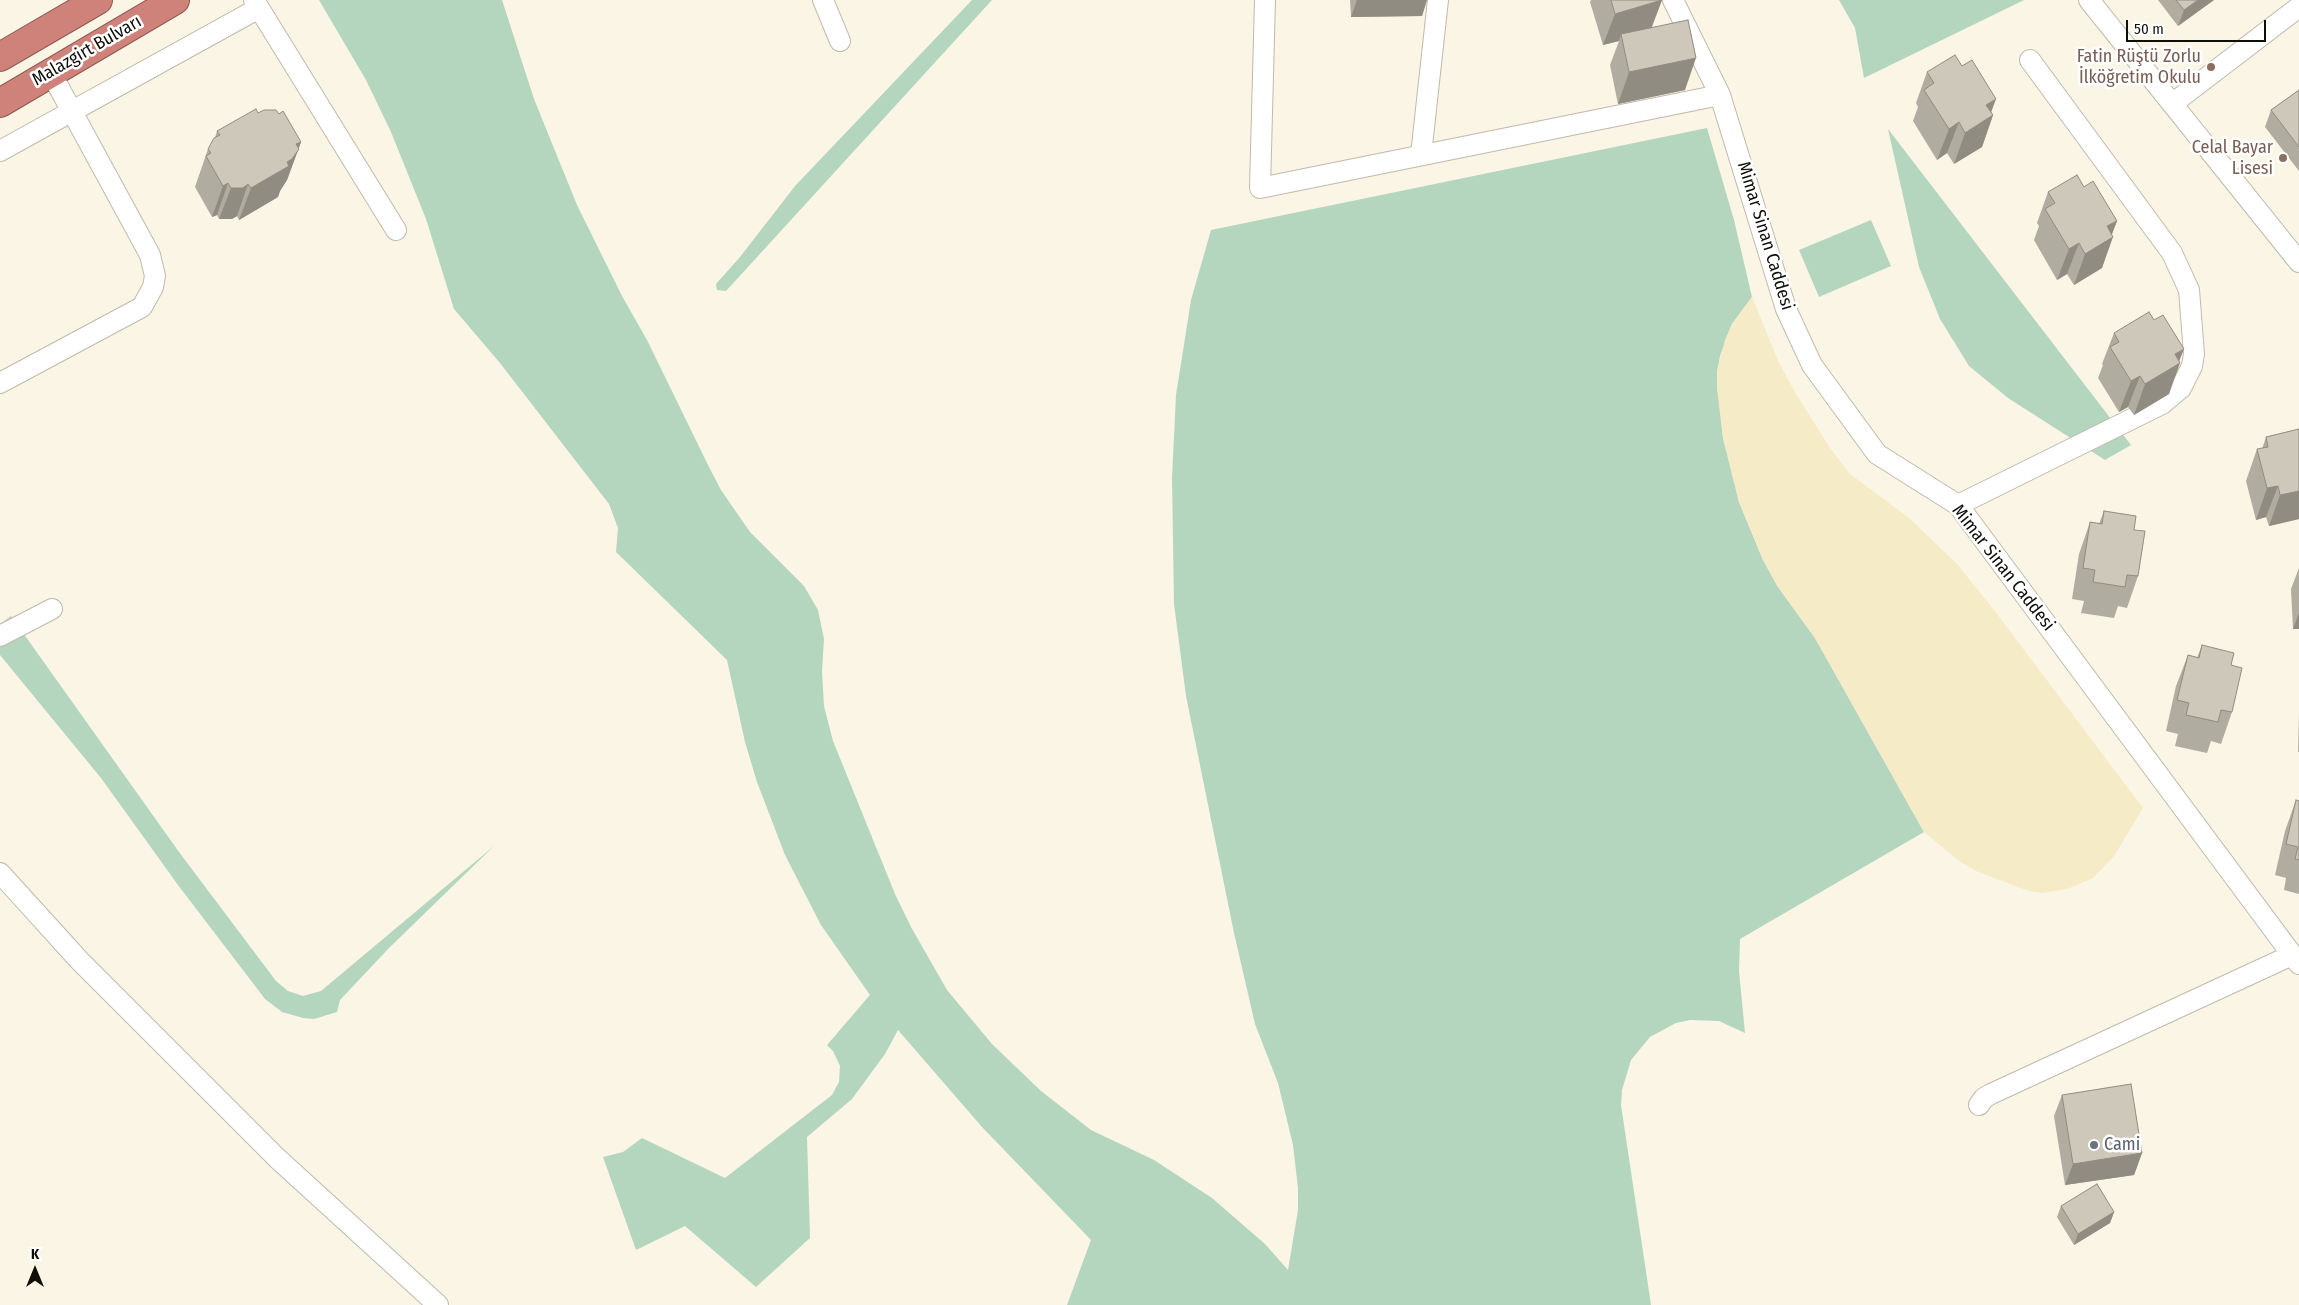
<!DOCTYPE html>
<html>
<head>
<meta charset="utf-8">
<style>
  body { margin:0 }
  #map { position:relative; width:2299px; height:1305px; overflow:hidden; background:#faf5e5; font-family:"Fira Sans Condensed",sans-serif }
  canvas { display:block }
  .north { position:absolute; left:10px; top:1245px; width:50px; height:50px; -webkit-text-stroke:4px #fff; paint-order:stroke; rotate:0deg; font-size:14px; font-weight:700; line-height:20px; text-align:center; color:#0f0e09 }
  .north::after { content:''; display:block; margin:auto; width:18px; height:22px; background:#0f0e09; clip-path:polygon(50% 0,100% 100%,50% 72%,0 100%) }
  .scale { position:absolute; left:2126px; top:20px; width:140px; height:22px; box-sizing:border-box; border:2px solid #0f0e09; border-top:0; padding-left:6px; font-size:15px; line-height:18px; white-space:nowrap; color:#0f0e09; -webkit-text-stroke:4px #fff; paint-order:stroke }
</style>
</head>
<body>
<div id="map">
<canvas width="2299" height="1305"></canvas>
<div class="north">K</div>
<div class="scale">50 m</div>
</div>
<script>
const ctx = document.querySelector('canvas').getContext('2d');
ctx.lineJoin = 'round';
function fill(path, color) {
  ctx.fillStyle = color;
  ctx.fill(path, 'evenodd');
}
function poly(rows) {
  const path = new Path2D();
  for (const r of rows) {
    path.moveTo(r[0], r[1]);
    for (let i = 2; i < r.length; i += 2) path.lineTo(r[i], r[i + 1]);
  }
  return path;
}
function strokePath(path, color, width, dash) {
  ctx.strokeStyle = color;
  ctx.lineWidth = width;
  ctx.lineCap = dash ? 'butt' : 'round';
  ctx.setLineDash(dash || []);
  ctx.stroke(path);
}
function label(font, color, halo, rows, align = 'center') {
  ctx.font = font + ' "Fira Sans Condensed",sans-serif';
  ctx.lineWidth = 5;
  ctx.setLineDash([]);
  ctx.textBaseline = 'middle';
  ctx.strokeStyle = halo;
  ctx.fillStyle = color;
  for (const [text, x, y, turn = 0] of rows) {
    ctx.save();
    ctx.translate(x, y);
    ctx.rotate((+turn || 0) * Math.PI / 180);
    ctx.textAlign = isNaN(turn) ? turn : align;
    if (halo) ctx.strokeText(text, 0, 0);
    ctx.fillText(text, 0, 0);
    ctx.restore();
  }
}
fill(poly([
  [319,0,502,0,534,99,577,205,622,296,647,340,709,467,721,490,750,532,804,586,818,610,824,639,822,671,824,706,833,741,895,894,911,927,947,990,992,1044,1041,1091,1091,1130,1154,1160,1212,1198,1265,1244,1288,1270,1298,1210,1298,1188,1293,1145,1278,1083,1255,1024,1234,933,1186,696,1174,604,1172,478,1176,395,1191,300,1211,230,1707,128,1734,220,1752,297,1732,324,1720,356,1717,372,1723,438,1739,502,1763,560,1778,587,1815,638,1924,832,1740,939,1739,971,1745,1033,1719,1021,1690,1020,1676,1023,1650,1037,1631,1060,1622,1090,1621,1105,1651,1305,1067,1305,1091,1240,982,1127,898,1030,885,1054,852,1099,807,1137,810,1238,756,1287,685,1226,636,1250,603,1157,623,1152,642,1138,725,1178,832,1095,839,1082,840,1066,833,1051,827,1045,870,995,821,925,785,855,757,782,745,742,727,660,616,552,618,528,609,504,500,363,454,309,426,219,391,132,366,80],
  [972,0,992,0,726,291,717,290,716,284,740,257,795,186],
  [1839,0,2024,0,1864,78,1855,28],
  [1888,129,2131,445,2105,460,2008,398,1969,366,1940,319,1919,267],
  [1871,220,1891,266,1819,297,1799,250],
  [11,616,179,852,276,981,288,991,303,996,321,991,494,846,389,948,340,1000,337,1012,314,1019,303,1018,282,1012,265,999,178,885,101,778,0,655,0,624]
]), '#b4d6be');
fill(poly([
  [1752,297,1779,363,1796,394,1830,448,1850,474,1909,518,1957,564,1994,610,2143,808,2114,856,2093,878,2067,889,2042,893,2029,891,1976,871,1958,860,1924,832,1815,638,1778,587,1763,560,1739,502,1723,438,1717,389,1717,372,1725,340,1732,324]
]), '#f5ebc6');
const minor = poly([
  [254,0,396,230],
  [823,0,840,41],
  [1265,0,1260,188,1720,95],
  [1673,0,1720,95,1786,309,1812,365,1877,454,1958,505,2299,964],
  [2089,0,2299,262],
  [2172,104,2299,7],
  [0,151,259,8],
  [1421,155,1438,0],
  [0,383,142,307,153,287,155,276,150,255,51,73],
  [1958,505,2162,404,2181,388,2192,366,2194,354,2189,290,2172,253,2030,60],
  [0,636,52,609],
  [0,873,79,960,278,1159,438,1305],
  [1979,1105,1984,1098,1991,1094,2292,955]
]);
const highway = poly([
  [0,57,98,0],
  [0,103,175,0]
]);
strokePath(minor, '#bfbaab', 22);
strokePath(highway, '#8c5952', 30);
strokePath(minor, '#fff', 20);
strokePath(highway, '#cf827a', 28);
fill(poly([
  [1350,0,1427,0,1422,16,1351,17],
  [1591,0,1662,0,1652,27,1685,90,1618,104,1610,65,1619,41,1603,45,1590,2],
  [2158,0,2214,0,2178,26],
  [1927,72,1991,112,1993,115,1982,147,1954,164,1947,153,1937,160,1913,121,1918,107,1916,103],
  [2299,90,2299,171,2265,127,2271,110],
  [258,113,279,114,301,142,287,180,280,191,278,197,239,220,237,216,232,219,219,219,217,215,212,217,195,187,208,149,215,138,217,131],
  [2084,187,2117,221,2112,234,2102,268,2074,285,2067,274,2057,280,2034,240,2039,226,2037,223,2048,192],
  [2114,333,2179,361,2169,394,2134,415,2128,407,2119,412,2098,378,2103,365,2102,364],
  [2299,429,2299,519,2269,526,2266,517,2256,520,2246,481,2257,449,2262,449,2266,437],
  [2104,511,2134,530,2138,576,2127,608,2118,606,2114,618,2081,613,2084,601,2072,599,2079,554,2090,522,2099,524],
  [2299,568,2299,629,2293,629,2291,589],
  [2202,645,2231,665,2232,712,2221,744,2211,741,2207,753,2175,746,2178,734,2166,731,2176,686,2188,655,2197,658],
  [2299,711,2299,752,2298,752,2299,712],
  [2296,800,2299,801,2299,894,2284,890,2286,878,2275,875,2285,831],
  [2062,1095,2142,1153,2134,1175,2065,1185,2054,1116],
  [2061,1206,2114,1212,2110,1223,2074,1245,2057,1217]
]), '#b0aca0');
fill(poly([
  [1357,0,1427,0,1422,16,1351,17],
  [1662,0,1650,31,1621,34,1619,41,1603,45,1615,14],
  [2198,0,2214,0,2178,26,2184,10],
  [1696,58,1685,90,1618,104,1629,72],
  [1996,99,1989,118,1993,115,1982,147,1954,164,1965,133,1986,105],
  [1959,122,1947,153,1937,160,1949,129],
  [301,142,287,180,280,191,278,197,239,220,251,188,287,162,296,144],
  [228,183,217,215,212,217,223,186],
  [248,184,237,216,232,219,219,219,231,188],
  [2117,221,2110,239,2113,237,2102,268,2074,285,2085,254,2107,226],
  [2079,243,2067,274,2057,280,2069,249],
  [2184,349,2178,364,2180,363,2169,394,2134,415,2145,384,2175,354],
  [2140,376,2128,407,2119,412,2131,381],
  [2278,486,2266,517,2256,520,2267,488],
  [2299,491,2299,519,2269,526,2280,495],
  [2299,613,2299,629,2293,629],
  [2142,1153,2134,1175,2065,1185,2073,1164],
  [2114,1212,2110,1223,2074,1245,2078,1234]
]), '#908c82');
const building = poly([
  [1611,0,1662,0,1615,14,1611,0],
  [2176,0,2198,0,2184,10,2176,0],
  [1688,20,1696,58,1629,72,1621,34,1688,20],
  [1955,55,1962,66,1972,60,1996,99,1986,105,1993,115,1965,133,1959,122,1949,129,1924,90,1934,83,1927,72,1955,55],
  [2299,90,2299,147,2271,110,2299,90],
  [256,109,258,113,264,110,276,110,279,114,283,111,301,142,296,144,299,149,292,159,287,162,289,166,251,188,248,184,243,188,231,188,228,183,223,186,206,156,211,153,208,149,214,138,220,135,217,131,256,109],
  [2077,175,2084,187,2093,181,2117,221,2107,226,2113,237,2085,254,2079,243,2069,249,2045,209,2055,203,2048,192,2077,175],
  [2149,312,2154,320,2163,315,2184,349,2175,354,2180,363,2145,384,2140,376,2131,381,2110,347,2119,342,2114,333,2149,312],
  [2299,429,2299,491,2280,495,2278,486,2267,488,2257,449,2268,447,2266,437,2299,429],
  [2104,511,2136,516,2134,530,2145,531,2138,576,2127,575,2125,587,2093,582,2095,570,2083,568,2090,522,2102,524,2104,511],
  [2202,645,2234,653,2231,665,2242,668,2232,712,2221,710,2218,722,2186,715,2189,703,2177,700,2188,655,2199,658,2202,645],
  [2296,800,2299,801,2299,860,2295,859,2298,847,2286,844,2296,800],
  [2131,1084,2142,1153,2073,1164,2062,1095,2131,1084],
  [2097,1184,2114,1212,2078,1234,2061,1206,2097,1184]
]);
fill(building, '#cdc8ba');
strokePath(building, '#908c82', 1);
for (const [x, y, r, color] of [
  [2211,67,5,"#8d6e63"],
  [2283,158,5,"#8d6e63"],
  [2094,1145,5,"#6b7280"]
]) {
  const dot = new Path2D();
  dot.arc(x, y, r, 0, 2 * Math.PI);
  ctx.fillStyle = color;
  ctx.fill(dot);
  strokePath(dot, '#fff', 2);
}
label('18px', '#0f0e09', '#fff', [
  ["Malazgirt Bulvarı",87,51,-30],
  ["Mimar Sinan Caddesi",1765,236,73],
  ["Mimar Sinan Caddesi",2003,568,52]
]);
label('18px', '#785e54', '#fff', [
  ["Fatin Rüştü Zorlu",2201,57],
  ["İlköğretim Okulu",2201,78],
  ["Celal Bayar",2273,148],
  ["Lisesi",2273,169]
], 'right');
label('18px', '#5b616d', '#fff', [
  ["Cami",2104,1145]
], 'left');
</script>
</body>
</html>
